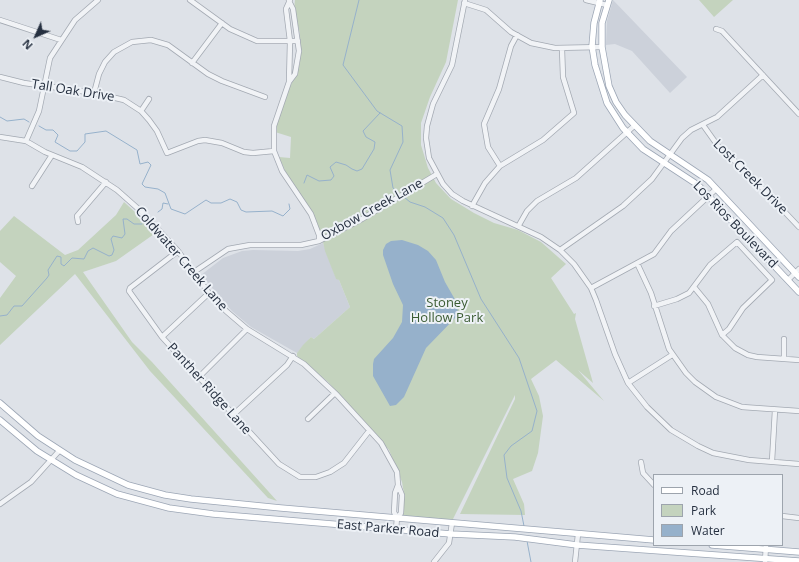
<!DOCTYPE html>
<html>
<head>
<meta charset="utf-8">
<style>
  body { margin:0 }
  #map { position:relative; width:799px; height:562px; overflow:hidden; background:#dee2e8; font-family:"Open Sans",sans-serif }
  canvas { display:block }
  .legend { position:absolute; left:653px; top:474px; width:130px; height:72px; box-sizing:border-box; background:#edf1f6; border:1px solid #9da4ad; margin:0; padding:5px 7px; list-style:none; font-size:12px; color:#263040 }
  .legend li { display:flex; align-items:center; gap:8px; height:20px }
  .legend b { width:20px; border:1px solid #9da4ad }
  .north { position:absolute; left:16px; top:16px; width:40px; height:40px; -webkit-text-stroke:3px #edf1f6; paint-order:stroke; rotate:225deg; font-size:11px; font-weight:700; line-height:16px; text-align:center; color:#263040 }
  .north::after { content:''; display:block; margin:auto; width:14px; height:18px; background:#263040; clip-path:polygon(50% 0,100% 100%,50% 72%,0 100%) }
</style>
</head>
<body>
<div id="map">
<canvas width="799" height="562"></canvas>
<ul class="legend">
<li><b style="height:5px;background:#fff"></b>Road</li>
<li><b style="height:11px;background:#c4d3be"></b>Park</li>
<li><b style="height:11px;background:#96b1cb"></b>Water</li>
</ul>
<div class="north">N</div>
</div>
<script>
const ctx = document.querySelector('canvas').getContext('2d');
ctx.lineJoin = 'round';
function fill(path, color) {
  ctx.fillStyle = color;
  ctx.fill(path, 'evenodd');
}
function poly(rows) {
  const path = new Path2D();
  for (const r of rows) {
    path.moveTo(r[0], r[1]);
    for (let i = 2; i < r.length; i += 2) path.lineTo(r[i], r[i + 1]);
  }
  return path;
}
function strokePath(path, color, width, dash) {
  ctx.strokeStyle = color;
  ctx.lineWidth = width;
  ctx.lineCap = dash ? 'butt' : 'round';
  ctx.setLineDash(dash || []);
  ctx.stroke(path);
}
function label(font, color, halo, rows, align = 'center') {
  ctx.font = font + ' "Open Sans",sans-serif';
  ctx.lineWidth = 4;
  ctx.setLineDash([]);
  ctx.textBaseline = 'middle';
  ctx.strokeStyle = halo;
  ctx.fillStyle = color;
  for (const [text, x, y, turn = 0] of rows) {
    ctx.save();
    ctx.translate(x, y);
    ctx.rotate((+turn || 0) * Math.PI / 180);
    ctx.textAlign = isNaN(turn) ? turn : align;
    if (halo) ctx.strokeText(text, 0, 0);
    ctx.fillText(text, 0, 0);
    ctx.restore();
  }
}
fill(poly([
  [613,0,687,77,670,93,632,51,615,44,606,45,607,21],
  [323,243,336,278,339,280,350,307,314,339,311,337,297,353,251,327,232,311,201,275,223,258,242,251,253,250,298,251,310,249]
]), '#ccd1da');
fill(poly([
  [295,0,458,0,446,62,430,97,421,123,421,145,428,168,436,183,451,199,474,213,494,223,518,230,541,242,566,264,551,278,574,314,576,313,575,319,593,383,578,370,604,401,556,360,531,379,539,396,543,416,538,453,532,471,513,479,524,504,525,515,460,514,515,399,515,395,452,521,403,516,404,494,402,482,389,450,328,382,297,356,297,353,303,345,311,337,314,339,350,307,339,280,336,279,325,251,321,233,314,216,286,173,279,157,290,158,291,137,275,132,279,108,296,75,300,63,300,34,294,9],
  [699,0,733,0,714,17],
  [124,202,157,232,116,261,83,272,132,342,152,362,277,501,268,498,150,371,75,274,0,345,0,298,16,276,0,262,0,231,14,216,65,255,78,250,116,215]
]), '#c4d3be');
fill(poly([
  [402,240,418,245,428,251,436,260,445,282,457,303,458,315,426,348,404,397,396,405,390,406,373,376,373,364,374,359,393,338,402,322,403,305,393,284,383,255,383,250,386,244,391,241]
]), '#96b1cb');
strokePath(poly([
  [359,0,343,65,377,111,402,126,403,142,390,170,393,188,400,194],
  [0,117,7,121,24,119,29,122],
  [39,126,46,130,53,130,58,135,55,142,70,151,77,151,85,142,85,134,106,131,137,150,140,164,148,162,151,165,142,184,145,187,158,189,165,193,171,209,185,214,206,200,211,203,221,203,230,199,237,202,241,210,246,212,272,211,283,216,290,209,289,204],
  [304,183,307,175,319,181,331,180,334,176,330,167,336,162,346,165,352,169,357,171,362,169,374,149,375,142,366,137,363,131,380,113],
  [404,197,410,202,425,207,443,218,454,235,481,299,519,358,537,411,532,431,511,446,504,455,507,478,521,511,524,526],
  [158,212,162,209,163,203,168,204],
  [0,316,7,315,14,306,22,306,47,278,49,275,48,270,57,256,61,257,61,264,64,266,72,258,84,259,88,251,93,248,109,256,112,255,114,250,111,239,113,236,122,238,125,234,123,219,127,219,134,224,142,224],
  [527,541,531,562]
]), '#96b1cb', 1);
const minor = poly([
  [190,0,230,29,257,41,298,41],
  [465,0,452,65,433,104,427,126,426,138,429,158,443,184,452,194,463,201,541,237,560,250,574,264,591,288,596,300,615,354,628,383,647,407,671,430,698,446,713,453,749,460,799,464],
  [586,0,607,5],
  [289,1,293,9,299,51,295,74,289,82,290,41,286,9,290,0],
  [464,3,486,10,511,32,531,43,555,48,602,47],
  [0,20,61,40],
  [716,29,722,31,799,114],
  [192,63,222,23],
  [0,77,24,83,94,93,124,100,141,111,149,120,157,131,167,153,198,141,205,140,222,143,244,152,253,153,274,151],
  [289,82,274,126,274,151,282,171,311,214,319,235,319,241],
  [94,93,99,74,105,62,114,52,132,42,151,40,168,45,208,74,222,81,265,97],
  [141,111,149,99],
  [703,125,718,146,745,170,799,227],
  [0,137,26,141,45,152,82,167,117,190,143,213,178,251,209,293,226,311,247,329,304,364,337,395,381,443,397,472,398,485],
  [26,141,39,111,50,58,75,20,98,0],
  [500,166,488,147,484,124,499,89,511,46,517,35],
  [32,186,52,155],
  [472,206,485,183,500,166,543,140,574,113,563,77,562,49],
  [78,222,77,216,106,182],
  [519,225,527,211,537,201,576,178,634,126],
  [560,250,623,206,652,179,682,138,691,130,717,117,763,75],
  [178,251,130,288,129,291,162,337,279,464,300,477,316,477,330,472,344,463,369,431],
  [637,263,651,293,669,349,686,373,695,382,716,397,742,407,799,411],
  [194,272,228,249,250,245,301,245,319,241,362,219,437,174],
  [788,280,799,269],
  [694,287,708,304,722,335,735,348,748,355,757,357,799,360],
  [591,288,654,254,671,231,716,189],
  [654,306,677,299,689,293,710,265,737,242,772,280,743,308,729,329,722,335],
  [162,337,209,293],
  [784,359,784,339],
  [199,377,247,329],
  [628,383,672,355],
  [233,415,287,365,293,356],
  [308,419,335,393],
  [772,461,775,410],
  [641,462,643,473,654,485],
  [0,504,31,482,59,451],
  [782,516,799,518],
  [396,529,397,518,394,512,395,493,398,485,402,495,401,513,397,518],
  [434,562,449,543,452,523],
  [575,562,578,534],
  [765,562,766,545]
]);
const major = poly([
  [600,0,594,23,592,46,595,65,607,103,623,128,643,149,698,185,799,292],
  [609,0,602,23,602,47,609,86,616,102,625,115,650,141,708,180,799,277],
  [0,403,38,436,75,460,128,485,165,495,191,499,281,508,654,540],
  [0,420,37,451,76,475,117,494,169,508,213,514,451,534,515,537,577,545,799,561],
  [712,545,799,552]
]);
strokePath(minor, '#a3a9b2', 6);
strokePath(major, '#9ca6b5', 7);
strokePath(minor, '#f1f3f6', 4.5);
strokePath(major, '#fff', 5.5);
label('13px', '#263040', '#edf1f6', [
  ["Tall Oak Drive",73,91,9],
  ["Lost Creek Drive",750,177,45],
  ["Oxbow Creek Lane",372,210,-29],
  ["Los Rios Boulevard",735,225,46],
  ["Coldwater Creek Lane",181,259,49],
  ["Panther Ridge Lane",209,389,48],
  ["East Parker Road",388,529,5]
]);
label('13px', '#3b5c33', '#edf1f6', [
  ["Stoney",447,303],
  ["Hollow Park",447,318]
]);
</script>
</body>
</html>
